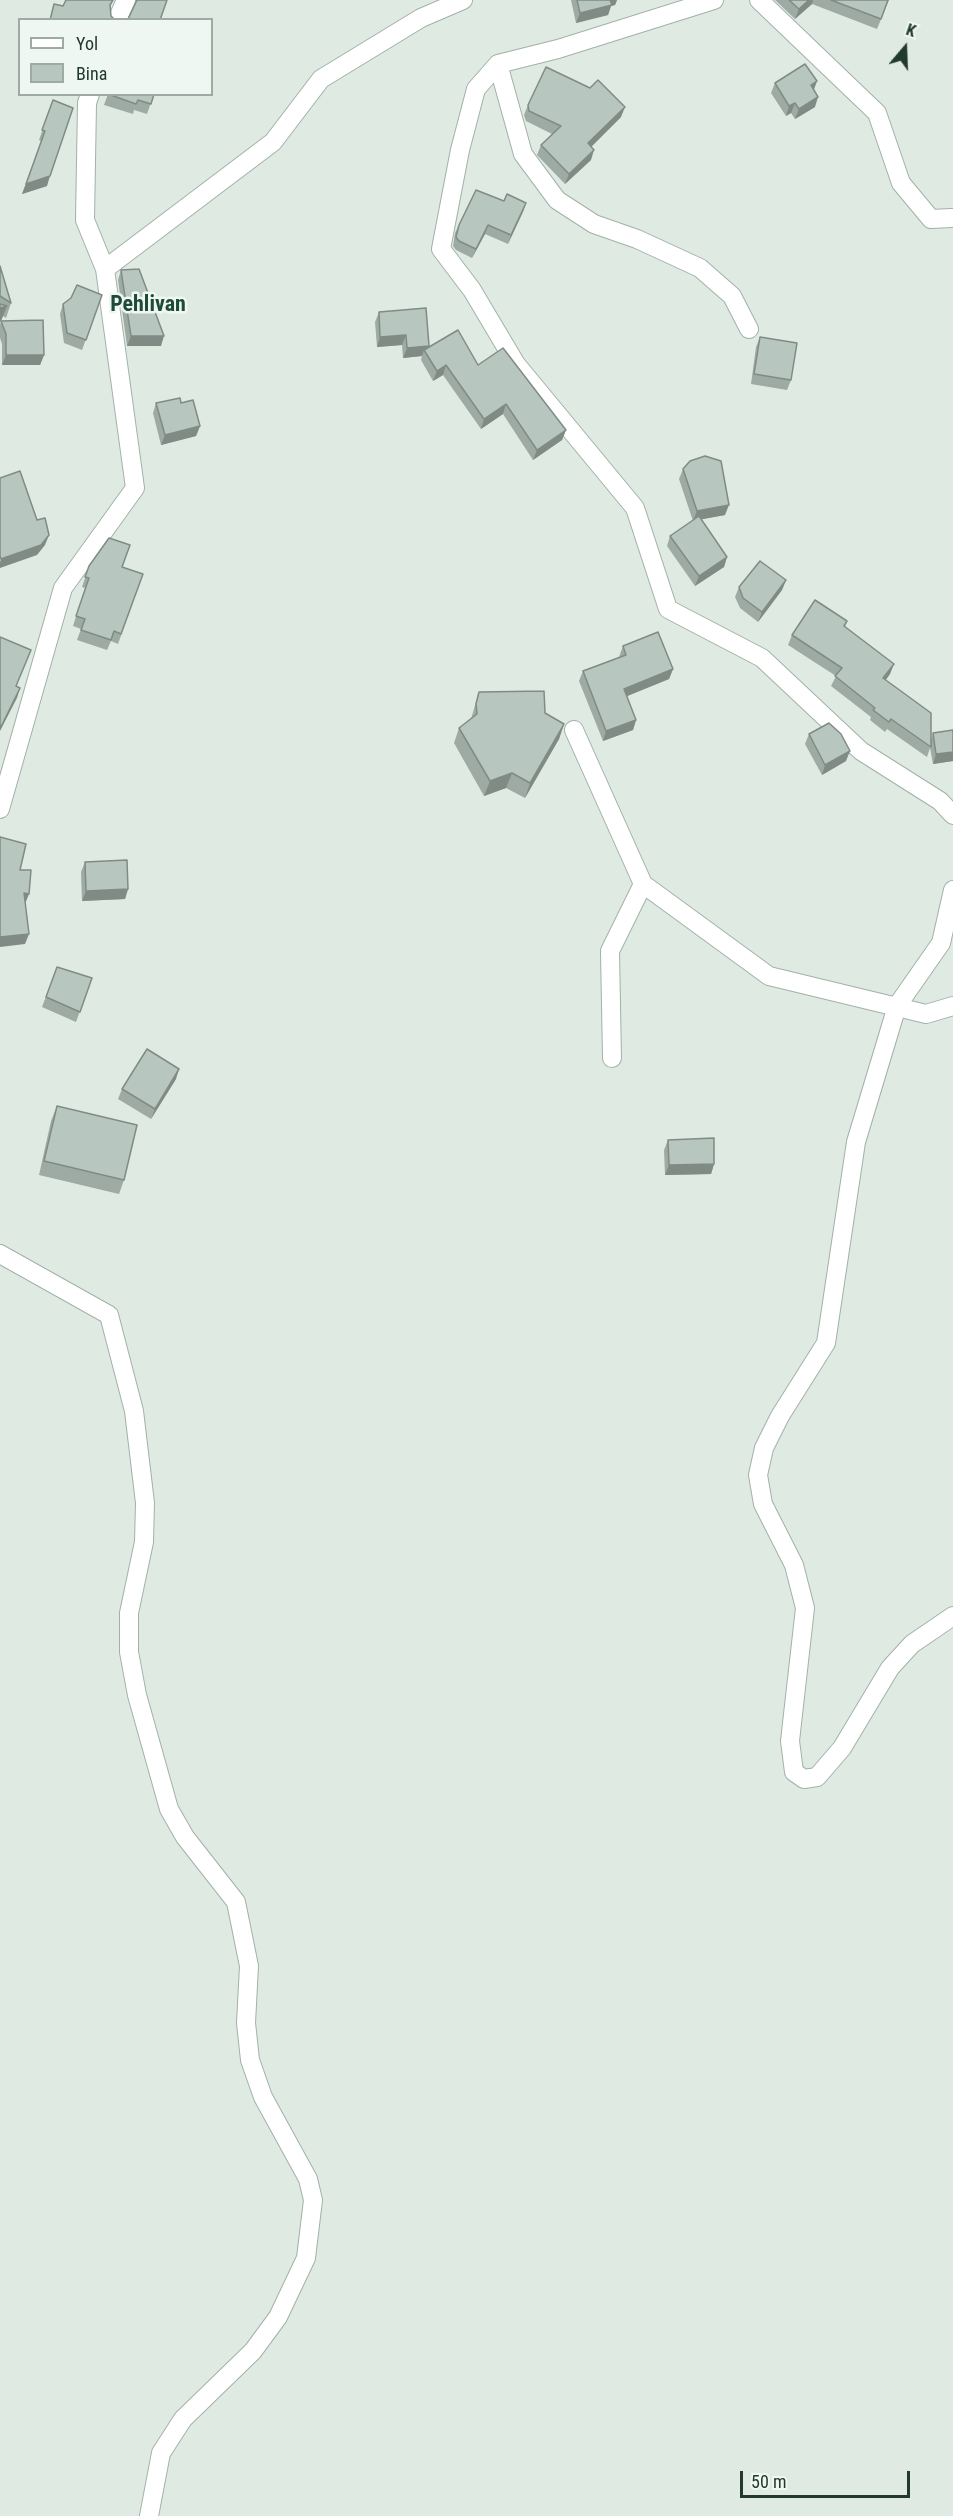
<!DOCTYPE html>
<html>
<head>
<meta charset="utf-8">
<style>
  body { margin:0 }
  #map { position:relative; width:953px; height:2516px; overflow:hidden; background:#dfeae3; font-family:"Roboto Condensed",sans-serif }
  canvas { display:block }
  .legend { position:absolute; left:18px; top:18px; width:195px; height:78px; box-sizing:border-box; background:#eff7f2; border:2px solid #9daba4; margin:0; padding:8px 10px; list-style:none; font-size:18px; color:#21392f }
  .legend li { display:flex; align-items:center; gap:12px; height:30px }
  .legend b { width:30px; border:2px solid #9daba4 }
  .north { position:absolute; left:875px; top:18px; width:60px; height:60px; -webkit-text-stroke:4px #eff7f2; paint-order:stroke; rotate:19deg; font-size:16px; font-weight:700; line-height:24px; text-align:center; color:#21392f }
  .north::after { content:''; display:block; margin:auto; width:21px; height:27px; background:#21392f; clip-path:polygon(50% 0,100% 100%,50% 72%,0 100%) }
  .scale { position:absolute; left:740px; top:2471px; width:170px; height:27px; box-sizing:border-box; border:3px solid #21392f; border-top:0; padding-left:8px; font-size:18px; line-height:21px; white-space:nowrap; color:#21392f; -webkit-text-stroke:4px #eff7f2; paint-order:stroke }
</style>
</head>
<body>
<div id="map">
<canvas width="953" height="2516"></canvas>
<ul class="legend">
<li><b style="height:8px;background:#fff"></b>Yol</li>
<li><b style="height:16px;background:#b7c7bf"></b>Bina</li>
</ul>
<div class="north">K</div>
<div class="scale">50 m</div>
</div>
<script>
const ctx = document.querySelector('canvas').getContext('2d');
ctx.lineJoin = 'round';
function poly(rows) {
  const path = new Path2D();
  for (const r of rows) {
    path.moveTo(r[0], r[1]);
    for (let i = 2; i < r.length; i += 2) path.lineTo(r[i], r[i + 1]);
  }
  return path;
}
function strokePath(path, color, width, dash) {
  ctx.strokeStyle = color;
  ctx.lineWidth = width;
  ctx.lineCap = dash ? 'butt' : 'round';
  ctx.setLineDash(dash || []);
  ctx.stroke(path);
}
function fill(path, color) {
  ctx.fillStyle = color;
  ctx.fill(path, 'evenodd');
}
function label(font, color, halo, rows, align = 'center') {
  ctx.font = font + ' "Roboto Condensed",sans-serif';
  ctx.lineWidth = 5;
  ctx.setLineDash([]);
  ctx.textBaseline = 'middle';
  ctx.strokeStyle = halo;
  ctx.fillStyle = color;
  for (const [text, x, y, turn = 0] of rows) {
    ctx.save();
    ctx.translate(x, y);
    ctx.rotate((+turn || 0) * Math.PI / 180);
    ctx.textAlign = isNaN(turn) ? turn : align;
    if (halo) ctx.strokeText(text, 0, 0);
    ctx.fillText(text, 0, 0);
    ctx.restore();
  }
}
const minor = poly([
  [714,0,558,49,498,64,476,89,460,150,441,249,472,290,516,364,635,508,668,609,762,658,861,751,940,801,953,815],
  [759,0,877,113,901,183,931,219,952,218],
  [117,20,126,0],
  [498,64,523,154,557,200,594,224,637,239,700,268,732,296,749,329],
  [105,269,273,142,321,79,421,18,463,0],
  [574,730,643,884,769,976,926,1014,953,1006],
  [0,809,63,588,135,488,105,269,85,220,87,103,90,94],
  [953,890,941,943,897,1006,856,1142,826,1343,780,1416,764,1448,758,1475,763,1504,794,1565,805,1608,790,1741,794,1772,804,1779,817,1777,842,1748,890,1668,912,1644,953,1616],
  [612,1058,610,951,643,884],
  [0,1254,109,1315,134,1411,145,1503,144,1542,129,1613,129,1652,137,1695,169,1809,185,1837,236,1902,249,1966,246,2023,250,2060,263,2097,308,2179,313,2200,306,2258,278,2317,253,2351,183,2419,161,2453,149,2516]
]);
strokePath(minor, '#a2b1a9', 20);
strokePath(minor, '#fff', 18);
fill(poly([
  [571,0,617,0,615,5,611,6,608,15,576,23],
  [775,0,889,0,877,29,812,4,795,19],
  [817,81,814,90,815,107,795,119,791,113,786,116,771,93,775,83],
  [108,94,154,94,147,114,134,110,133,114,104,105],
  [53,100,47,186,22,194,41,141,39,140],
  [528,105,621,117,591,147,591,160,565,184,537,155,541,145,552,134,526,121,524,115],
  [504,201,526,203,508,244,485,234,472,258,456,250,453,246,455,233,459,225],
  [0,266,11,303,6,318,3,316,1,321,0,321],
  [121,270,161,346,127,346,118,280],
  [102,295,82,350,64,343,60,314,63,304],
  [379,312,428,348,478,365,566,430,562,440,533,460,503,414,481,429,443,375,433,381,421,360,422,356,403,358,402,345,377,347,375,322],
  [1,321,44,355,40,365,2,365,2,344,0,338,0,325],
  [760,337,791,380,787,390,751,384,756,347],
  [156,403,181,403,200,426,196,436,161,445,153,413],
  [683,469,725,515,701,519,727,557,724,567,695,586,667,546,670,536,693,521,679,479],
  [89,566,122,567,143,574,118,644,111,641,107,650,77,640,81,629,73,626,85,588,82,587],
  [786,580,782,590,758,622,740,608,735,597,739,587],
  [847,621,845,626,890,674,886,680,931,740,933,733,953,730,953,761,933,764,930,748,927,757,887,729,885,732,870,720,871,717,831,686,836,676,788,645,792,635],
  [623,646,673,669,669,679,627,696,636,720,633,730,603,741,579,681,583,671,619,657],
  [479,692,545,713,564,724,559,739,525,798,506,788,484,796,454,743,459,728,471,719],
  [809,734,846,761,822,775,805,744],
  [85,862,128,889,125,899,82,901,81,872],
  [57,967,92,978,76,1022,42,1007],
  [176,1079,151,1119,118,1099,122,1089],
  [57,1106,124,1180,119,1194,39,1175,51,1121],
  [668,1140,714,1164,711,1174,665,1175,664,1150]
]), '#9daba4');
fill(poly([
  [609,0,617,0,615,5,611,6,608,15,576,23,580,13],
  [809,0,813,0,812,4,795,19,799,9],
  [817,81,813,91,811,85],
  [818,97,815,107,795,119,799,109],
  [795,103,791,113,786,116,789,106],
  [625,107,621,117,585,153,588,143],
  [594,150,591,160,565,184,569,174],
  [50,176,47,186,22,194,26,184],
  [526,203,523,212,508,244,511,235],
  [488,225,485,234,472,258,476,249],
  [7,306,1,321,0,321,0,308],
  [406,335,402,345,377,347,380,337],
  [131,336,164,336,161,346,127,346],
  [429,346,426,353,424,350,422,356,403,358,407,348],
  [6,355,44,355,40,365,2,365],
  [446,365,443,375,433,381,437,371],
  [506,404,503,414,481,429,484,419],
  [200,426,196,436,161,445,165,435],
  [566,430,562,440,533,460,537,450],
  [729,505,725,515,693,521,697,511],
  [49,535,45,545,37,555,0,568,0,562,1,559],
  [727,557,724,567,695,586,699,576],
  [786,580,782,590,758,622,762,612],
  [894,664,890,674,879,688,883,678],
  [673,669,669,679,620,699,624,689],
  [20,688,17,698,0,731,0,729],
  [636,720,633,730,603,741,606,731],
  [564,724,559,739,525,798,530,783],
  [850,751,846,761,822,775,825,765],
  [953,752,953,761,933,764,936,754],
  [512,773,506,788,484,796,490,781],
  [128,889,125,899,82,901,86,891],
  [24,893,29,894,25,904],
  [29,934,25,944,0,947,0,937],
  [179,1069,176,1079,151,1119,155,1109],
  [714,1164,711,1174,665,1175,669,1165]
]), '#808b86');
const building = poly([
  [66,0,113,0,110,5,111,16,115,20,50,20,54,4,63,6,66,0],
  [137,0,167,0,160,20,123,20,128,19,137,0],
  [577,0,610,0,612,5,580,13,577,0],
  [789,0,809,0,799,9,789,0],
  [831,0,888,0,881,19,831,0],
  [805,64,817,81,811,85,818,97,799,109,795,103,789,106,775,83,805,64],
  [546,67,590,88,598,80,625,107,588,143,594,150,569,174,541,145,561,126,529,111,528,105,546,67],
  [108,94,154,94,151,104,138,100,136,104,108,94],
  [53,100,73,108,50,176,26,184,45,131,42,130,53,100],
  [476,190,504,201,507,194,526,203,511,235,488,225,476,249,459,241,456,237,459,225,476,190],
  [0,266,11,303,0,296,0,266],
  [139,269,164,336,131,336,121,270,139,269],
  [77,285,102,295,86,340,67,333,63,304,71,298,77,285],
  [0,304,7,306,0,308,0,304],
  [426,308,429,346,407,348,406,335,380,337,379,312,426,308],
  [43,320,44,355,6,355,6,334,1,321,43,320],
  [458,330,478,365,503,348,566,430,537,450,506,404,484,419,446,365,437,371,424,350,458,330],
  [760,337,797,343,791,380,754,374,760,337],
  [180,398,181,403,193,400,200,426,165,435,156,403,180,398],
  [705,456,721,461,729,505,697,511,683,469,690,461,705,456],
  [20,471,37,520,45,518,49,535,41,545,1,559,0,556,0,478,20,471],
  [699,516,727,557,699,576,670,536,699,516],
  [109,538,130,545,122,567,143,574,121,634,114,631,111,640,81,630,85,619,76,616,89,578,85,577,89,566,109,538],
  [760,561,786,580,762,612,743,598,739,587,760,561],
  [815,600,847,621,844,626,894,664,883,678,931,713,931,747,891,719,889,722,873,710,875,708,835,676,842,668,792,635,815,600],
  [658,632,673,669,624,689,636,720,606,731,583,671,626,655,623,646,658,632],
  [0,637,31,650,16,686,20,688,0,729,0,637],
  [544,691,545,713,564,724,530,783,512,773,490,781,459,728,477,714,476,704,479,692,544,691],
  [829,723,841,734,850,751,825,765,809,734,829,723],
  [953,730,953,752,936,754,933,733,953,730],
  [0,837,26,844,20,870,31,870,29,894,24,893,29,934,0,937,0,837],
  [127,860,128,889,86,891,85,862,127,860],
  [57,967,92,978,80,1012,46,997,57,967],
  [147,1049,179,1069,155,1109,122,1089,147,1049],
  [57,1106,137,1125,124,1180,44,1161,57,1106],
  [714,1138,714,1164,669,1165,668,1140,714,1138]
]);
fill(building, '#b7c7bf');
strokePath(building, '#808b86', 1.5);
label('bold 22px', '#1d4a39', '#eff7f2', [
  ["Pehlivan",148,305]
]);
</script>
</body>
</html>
